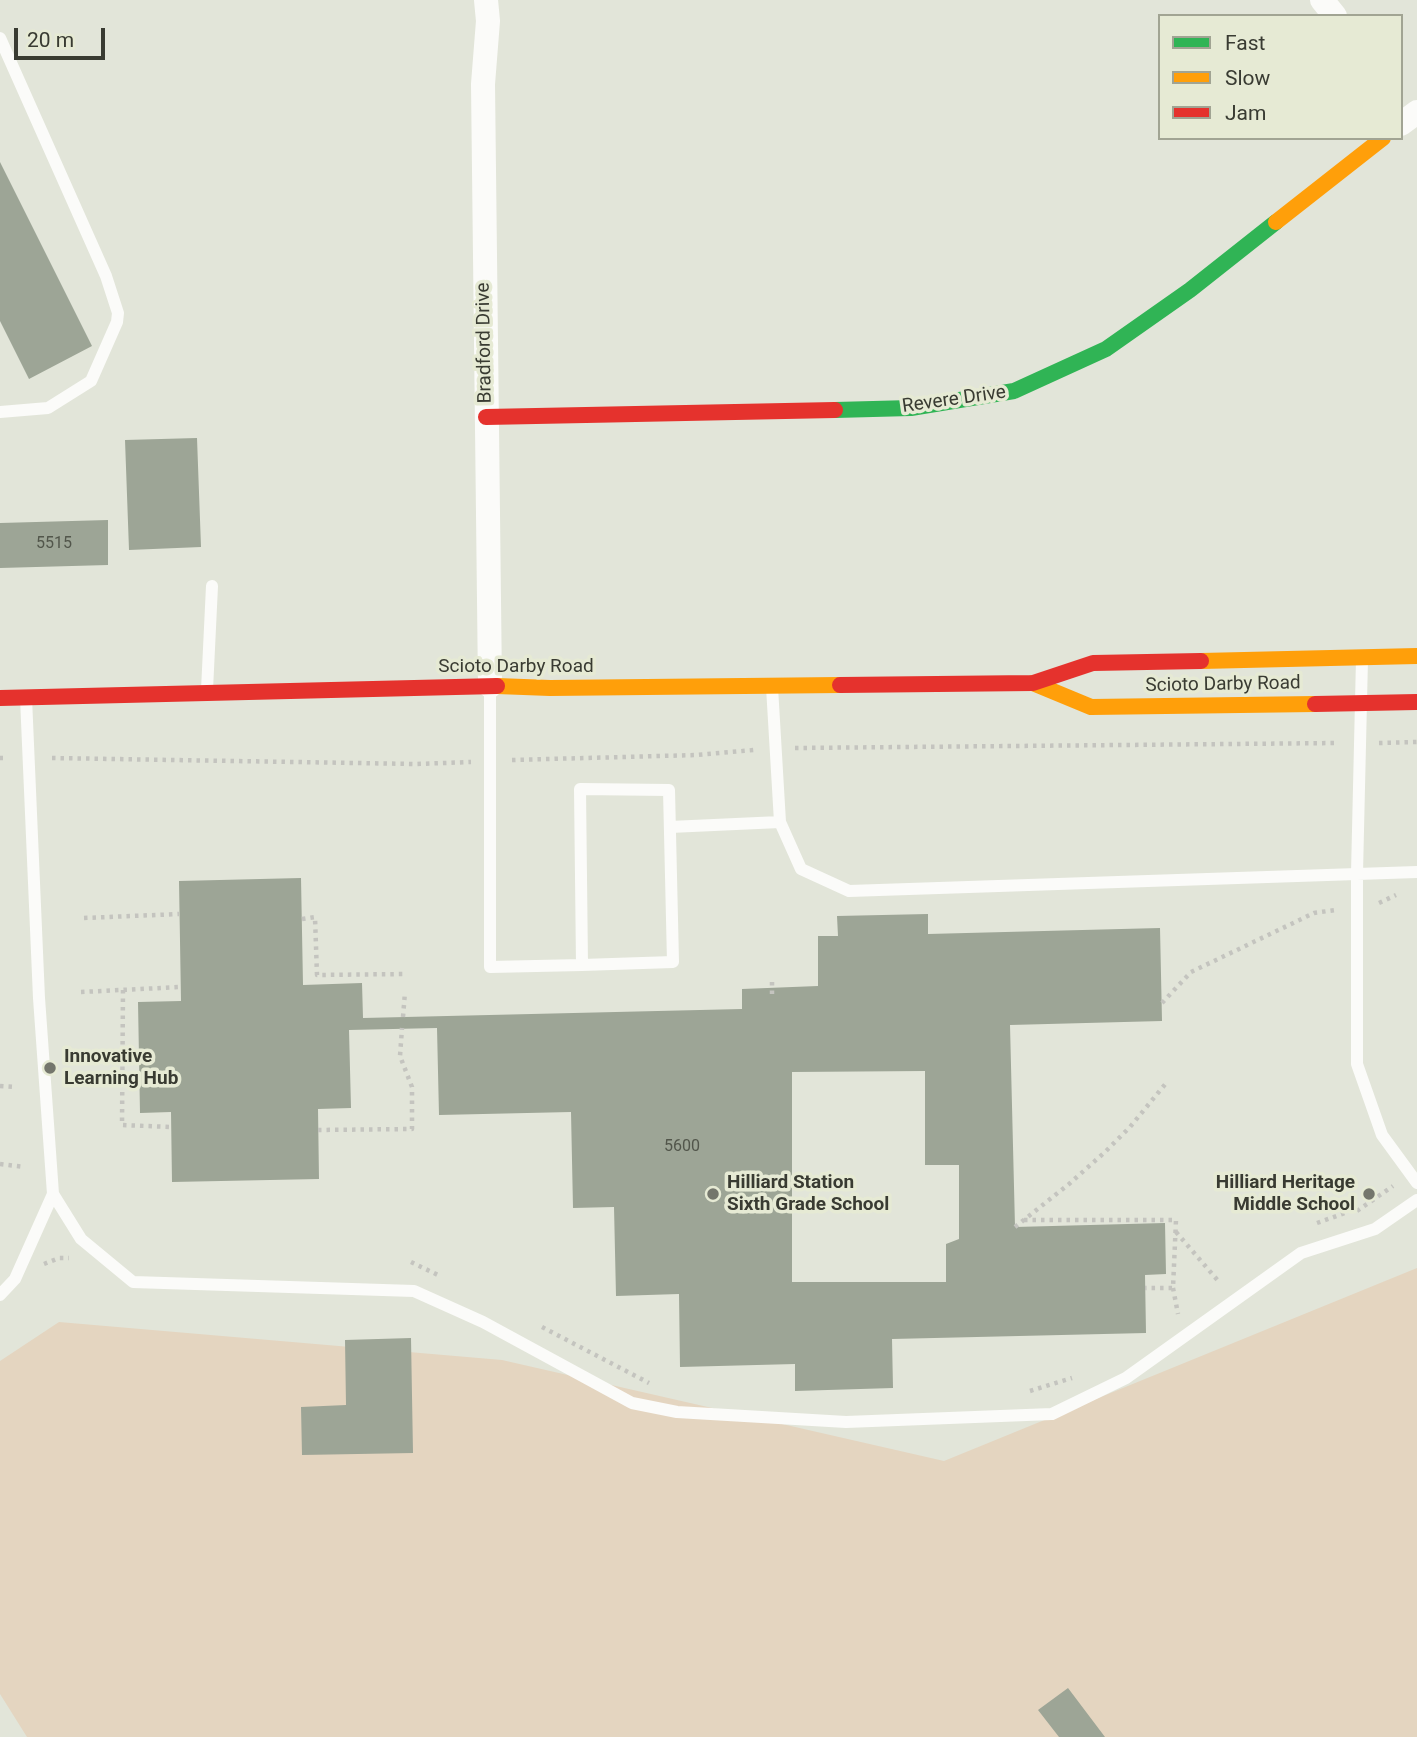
<!DOCTYPE html>
<html>
<head>
<meta charset="utf-8">
<style>
  body { margin:0 }
  #map { position:relative; width:1417px; height:1737px; overflow:hidden; background:#e2e5d9; font-family:Roboto,sans-serif }
  canvas { display:block }
  .legend { position:absolute; left:1158px; top:14px; width:245px; height:126px; box-sizing:border-box; background:#e6ead4; border:2px solid #a1a493; margin:0; padding:9px 12px; list-style:none; font-size:21px; color:#393b32 }
  .legend li { display:flex; align-items:center; gap:14px; height:35px }
  .legend b { width:35px; border:2px solid #a1a493 }
  .scale { position:absolute; left:14px; top:28px; width:91px; height:32px; box-sizing:border-box; border:4px solid #393b32; border-top:0; padding-left:9px; font-size:21px; line-height:24px; white-space:nowrap; color:#393b32; -webkit-text-stroke:5px #e6ead4; paint-order:stroke }
</style>
</head>
<body>
<div id="map">
<canvas width="1417" height="1737"></canvas>
<ul class="legend">
<li><b style="height:9px;background:#30b455"></b>Fast</li>
<li><b style="height:9px;background:#ff9f0a"></b>Slow</li>
<li><b style="height:9px;background:#e5322d"></b>Jam</li>
</ul>
<div class="scale">20 m</div>
</div>
<script>
const ctx = document.querySelector('canvas').getContext('2d');
ctx.lineJoin = 'round';
function fill(path, color) {
  ctx.fillStyle = color;
  ctx.fill(path, 'evenodd');
}
function poly(rows) {
  const path = new Path2D();
  for (const r of rows) {
    path.moveTo(r[0], r[1]);
    for (let i = 2; i < r.length; i += 2) path.lineTo(r[i], r[i + 1]);
  }
  return path;
}
function strokePath(path, color, width, dash) {
  ctx.strokeStyle = color;
  ctx.lineWidth = width;
  ctx.lineCap = dash ? 'butt' : 'round';
  ctx.setLineDash(dash || []);
  ctx.stroke(path);
}
function label(font, color, halo, rows, align = 'center') {
  ctx.font = font + ' Roboto,sans-serif';
  ctx.lineWidth = 7;
  ctx.setLineDash([]);
  ctx.textBaseline = 'middle';
  ctx.strokeStyle = halo;
  ctx.fillStyle = color;
  for (const [text, x, y, turn = 0] of rows) {
    ctx.save();
    ctx.translate(x, y);
    ctx.rotate((+turn || 0) * Math.PI / 180);
    ctx.textAlign = isNaN(turn) ? turn : align;
    if (halo) ctx.strokeText(text, 0, 0);
    ctx.fillText(text, 0, 0);
    ctx.restore();
  }
}
fill(poly([
  [1417,1268,1417,1737,27,1737,0,1694,0,1361,59,1322,502,1360,944,1461]
]), '#e4d5c0');
fill(poly([
  [0,162,92,346,29,379,0,321],
  [197,438,201,547,129,550,125,440],
  [108,520,108,565,0,568,0,523],
  [301,878,303,985,362,983,363,1018,742,1009,742,989,818,986,818,936,838,936,837,916,928,914,928,934,1160,928,1162,1021,1010,1025,1015,1227,1165,1223,1166,1274,1145,1275,1146,1333,892,1339,893,1388,795,1391,795,1364,680,1367,679,1294,616,1296,614,1207,573,1208,571,1112,439,1115,437,1028,349,1030,351,1108,318,1109,319,1179,172,1182,171,1112,140,1113,138,1002,181,1001,179,881],
  [925,1071,925,1165,959,1165,959,1239,946,1244,946,1282,792,1282,792,1072],
  [411,1338,413,1453,302,1455,301,1407,346,1405,345,1340],
  [1068,1688,1105,1737,1059,1737,1038,1710]
]), '#9da596');
strokePath(poly([
  [1379,743,1417,742],
  [795,748,1339,743],
  [0,758,3,758],
  [52,758,416,764,471,762],
  [512,760,697,755,754,750],
  [1379,903,1396,895],
  [84,918,179,914],
  [302,919,315,917,317,975,407,974],
  [123,990,122,1125,171,1127],
  [81,992,180,987],
  [772,994,772,979],
  [1162,1003,1191,972,1314,913,1335,910],
  [403,1017,405,992],
  [0,1086,15,1087],
  [318,1130,412,1129,412,1087,400,1056,402,1028],
  [0,1164,25,1167],
  [1357,1211,1393,1186],
  [1024,1220,1176,1220,1173,1288,1145,1288],
  [1317,1223,1345,1213],
  [1015,1227,1069,1184,1105,1152,1130,1127,1167,1082],
  [1176,1232,1220,1283],
  [411,1262,440,1276],
  [44,1264,59,1258,69,1258],
  [1173,1288,1178,1314],
  [542,1327,649,1383],
  [1030,1391,1072,1378]
]), '#c4c4bf', 4.5, [3.5, 5]);
strokePath(poly([
  [0,38,106,276,118,313,117,322,91,381,48,408,0,412],
  [1362,659,1357,873,1357,1064,1382,1135,1417,1183],
  [490,687,490,967,582,965,673,962,669,790,580,789,582,965],
  [772,687,780,822,801,869,849,891,1417,872],
  [207,690,212,586],
  [26,698,39,998,53,1194,81,1239,133,1282,414,1291,483,1322,632,1403,677,1412,846,1422,1052,1414,1126,1378,1301,1253,1375,1229,1417,1200],
  [670,827,780,822],
  [0,1295,15,1279,53,1194]
]), '#fbfbf9', 12);
strokePath(poly([
  [486,0,488,21,483,84,490,686],
  [1322,0,1335,16],
  [1401,124,1417,112]
]), '#fbfbf9', 24);
strokePath(poly([
  [835,410,911,408,1014,391,1106,349,1190,290,1276,222]
]), '#30b455', 16);
strokePath(poly([
  [1276,222,1383,138],
  [1201,661,1417,656],
  [1033,683,1091,707,1315,704],
  [497,686,550,688,840,685]
]), '#ff9f0a', 16);
strokePath(poly([
  [486,417,835,410],
  [840,685,1033,683,1093,663,1201,661],
  [0,698,497,686],
  [1315,704,1417,702]
]), '#e5322d', 16);
for (const [x, y, r, color] of [
  [50,1068,7,"#74766c"],
  [713,1194,7,"#74766c"],
  [1369,1194,7,"#74766c"]
]) {
  const dot = new Path2D();
  dot.arc(x, y, r, 0, 2 * Math.PI);
  ctx.fillStyle = color;
  ctx.fill(dot);
  strokePath(dot, '#e6ead4', 2.5);
}
label('16px', '#52564b', null, [
  ["5515",54,544],
  ["5600",682,1147]
]);
label('19px', '#393b32', '#e6ead4', [
  ["Bradford Drive",485,343,-91],
  ["Revere Drive",954,400,-8],
  ["Scioto Darby Road",516,667],
  ["Scioto Darby Road",1223,685,-1]
]);
label('bold 19px', '#393b32', '#e6ead4', [
  ["Innovative",64,1057],
  ["Learning Hub",64,1079],
  ["Hilliard Station",727,1183],
  ["Sixth Grade School",727,1205],
  ["Hilliard Heritage",1355,1183,"right"],
  ["Middle School",1355,1205,"right"]
], 'left');
</script>
</body>
</html>
